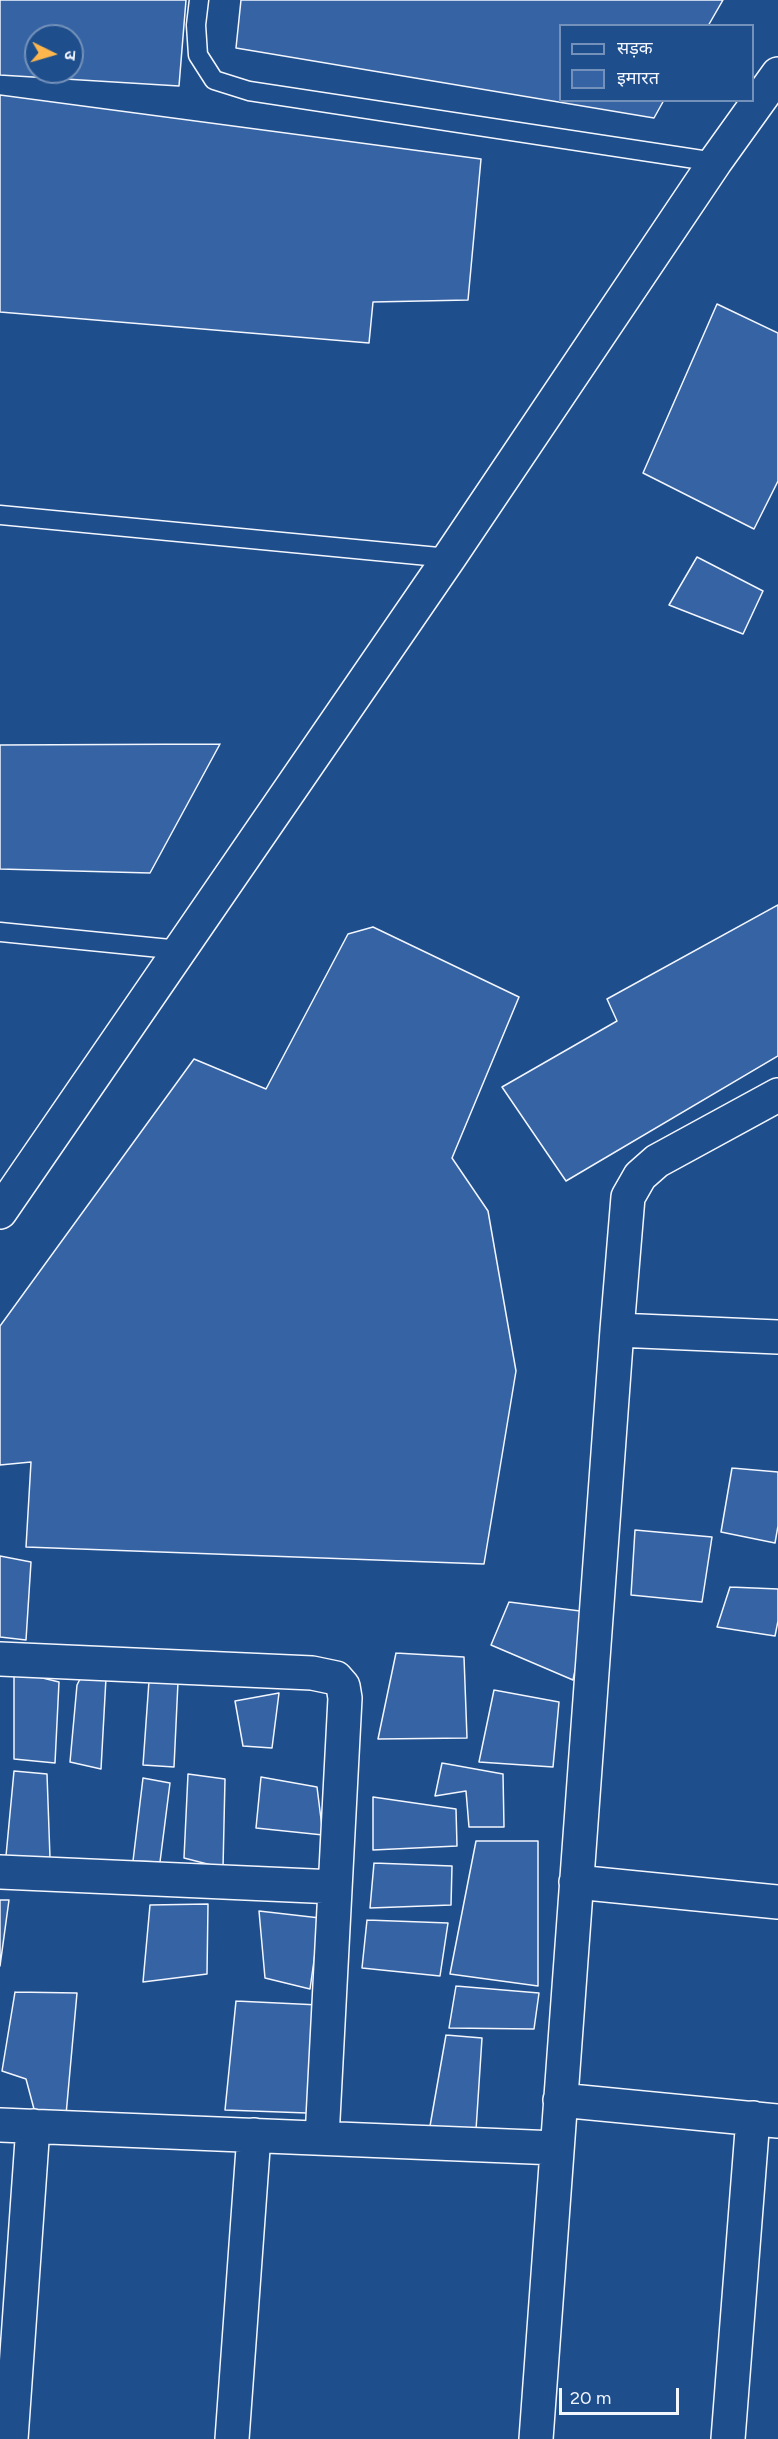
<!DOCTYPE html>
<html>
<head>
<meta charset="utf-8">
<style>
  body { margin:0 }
  #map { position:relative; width:778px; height:2439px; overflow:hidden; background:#1f4e8c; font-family:Figtree,"Noto Sans Devanagari",sans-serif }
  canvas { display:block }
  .legend { position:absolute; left:559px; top:24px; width:195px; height:78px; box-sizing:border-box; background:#1f4e8c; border:2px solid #7391ba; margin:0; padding:8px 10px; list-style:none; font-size:18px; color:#f2f6ff }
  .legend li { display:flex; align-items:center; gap:12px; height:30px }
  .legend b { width:30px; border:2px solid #7391ba }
  .north { position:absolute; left:24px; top:24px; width:60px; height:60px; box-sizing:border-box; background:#1f4e8c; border:2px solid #7391ba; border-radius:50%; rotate:95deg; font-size:16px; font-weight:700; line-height:24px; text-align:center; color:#f2f6ff }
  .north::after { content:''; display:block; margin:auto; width:21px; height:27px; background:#ffb74d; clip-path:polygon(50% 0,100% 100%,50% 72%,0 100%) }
  .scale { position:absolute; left:559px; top:2388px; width:120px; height:27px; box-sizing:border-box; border:3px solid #f2f6ff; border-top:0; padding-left:8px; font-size:18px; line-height:21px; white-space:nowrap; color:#f2f6ff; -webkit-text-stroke:4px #1f4e8c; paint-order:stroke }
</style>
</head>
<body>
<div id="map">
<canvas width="778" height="2439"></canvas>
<ul class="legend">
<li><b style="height:8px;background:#1f4e8c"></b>सड़क</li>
<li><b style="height:16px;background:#3563a3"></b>इमारत</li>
</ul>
<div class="north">उ</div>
<div class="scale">20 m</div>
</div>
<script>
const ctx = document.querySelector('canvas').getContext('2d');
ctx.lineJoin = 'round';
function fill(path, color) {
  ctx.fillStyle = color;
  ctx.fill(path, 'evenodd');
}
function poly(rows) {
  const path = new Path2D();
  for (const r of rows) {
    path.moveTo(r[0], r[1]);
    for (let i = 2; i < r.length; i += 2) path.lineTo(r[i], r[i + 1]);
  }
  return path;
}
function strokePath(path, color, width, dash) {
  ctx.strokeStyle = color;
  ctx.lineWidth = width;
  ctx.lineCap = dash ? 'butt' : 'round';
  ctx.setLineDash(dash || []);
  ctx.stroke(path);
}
const building = poly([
  [0,0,186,0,179,86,0,75,0,0],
  [36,36,72,36,72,72,36,72,36,36],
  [241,0,723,0,708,26,560,26,560,100,664,100,654,118,236,48,241,0],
  [0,95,481,159,468,300,373,302,369,343,0,312,0,95],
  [717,304,778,333,778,481,754,529,643,473,717,304],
  [697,557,763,591,743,634,669,605,697,557],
  [220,744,150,873,0,869,0,745,220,744],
  [778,905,778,1056,566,1181,502,1087,617,1021,607,999,778,905],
  [373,927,519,997,452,1158,488,1211,516,1371,484,1564,26,1547,31,1462,0,1465,0,1326,194,1059,266,1089,348,934,373,927],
  [732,1468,778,1472,778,1526,775,1543,721,1532,732,1468],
  [635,1530,712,1537,702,1602,631,1595,635,1530],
  [0,1556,31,1562,26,1640,0,1637,0,1556],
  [730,1587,778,1589,778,1621,775,1636,717,1627,730,1587],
  [509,1602,588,1612,573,1680,491,1645,509,1602],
  [396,1653,464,1657,467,1738,378,1739,396,1653],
  [14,1671,59,1682,55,1763,14,1759,14,1671],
  [106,1678,101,1769,70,1762,77,1685,80,1679,106,1678],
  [149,1681,178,1682,174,1767,143,1765,149,1681],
  [494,1690,559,1702,553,1767,479,1762,494,1690],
  [279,1693,272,1748,243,1746,235,1701,279,1693],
  [442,1763,503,1774,504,1827,469,1827,466,1791,435,1796,442,1763],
  [14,1771,47,1774,50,1858,6,1856,14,1771],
  [188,1774,225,1779,223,1868,184,1858,188,1774],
  [261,1777,317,1787,323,1835,256,1828,261,1777],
  [143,1778,170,1783,160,1862,133,1861,143,1778],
  [373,1797,456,1809,457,1846,373,1850,373,1797],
  [476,1841,538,1841,538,1986,450,1974,476,1841],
  [374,1863,452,1866,451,1905,370,1908,374,1863],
  [0,1900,9,1900,0,1966,0,1900],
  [208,1904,207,1974,143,1982,150,1905,208,1904],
  [259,1911,320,1918,310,1989,265,1978,259,1911],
  [367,1920,448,1923,440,1976,362,1968,367,1920],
  [456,1986,539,1993,534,2029,449,2028,456,1986],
  [15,1992,77,1993,66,2115,34,2109,26,2079,2,2071,15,1992],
  [236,2001,319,2005,307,2113,225,2110,236,2001],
  [446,2035,482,2038,476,2130,430,2126,446,2035]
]);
fill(building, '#3563a3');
strokePath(building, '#f2f6ff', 1.5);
const service = poly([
  [199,0,196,25,198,55,214,80,249,91,715,162],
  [0,515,449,558],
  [0,932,180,950]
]);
const minor = poly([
  [617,1330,778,1337],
  [0,1659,312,1673,336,1678,343,1686,345,1698,322,2138],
  [0,1872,335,1887],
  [576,1882,778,1902],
  [560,2100,778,2121],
  [0,2125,556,2148],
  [11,2439,33,2126],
  [232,2439,254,2135],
  [536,2439,617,1330,628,1197,640,1176,657,1161,778,1095],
  [728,2439,753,2118]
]);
const tertiary = poly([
  [0,1212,449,558,715,162,778,74]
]);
strokePath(service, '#f2f6ff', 21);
strokePath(minor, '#f2f6ff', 36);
strokePath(tertiary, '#f2f6ff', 36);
strokePath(service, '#1f4e8c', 18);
strokePath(minor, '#1f4e8c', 33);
strokePath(tertiary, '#1f4e8c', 33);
</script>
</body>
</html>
